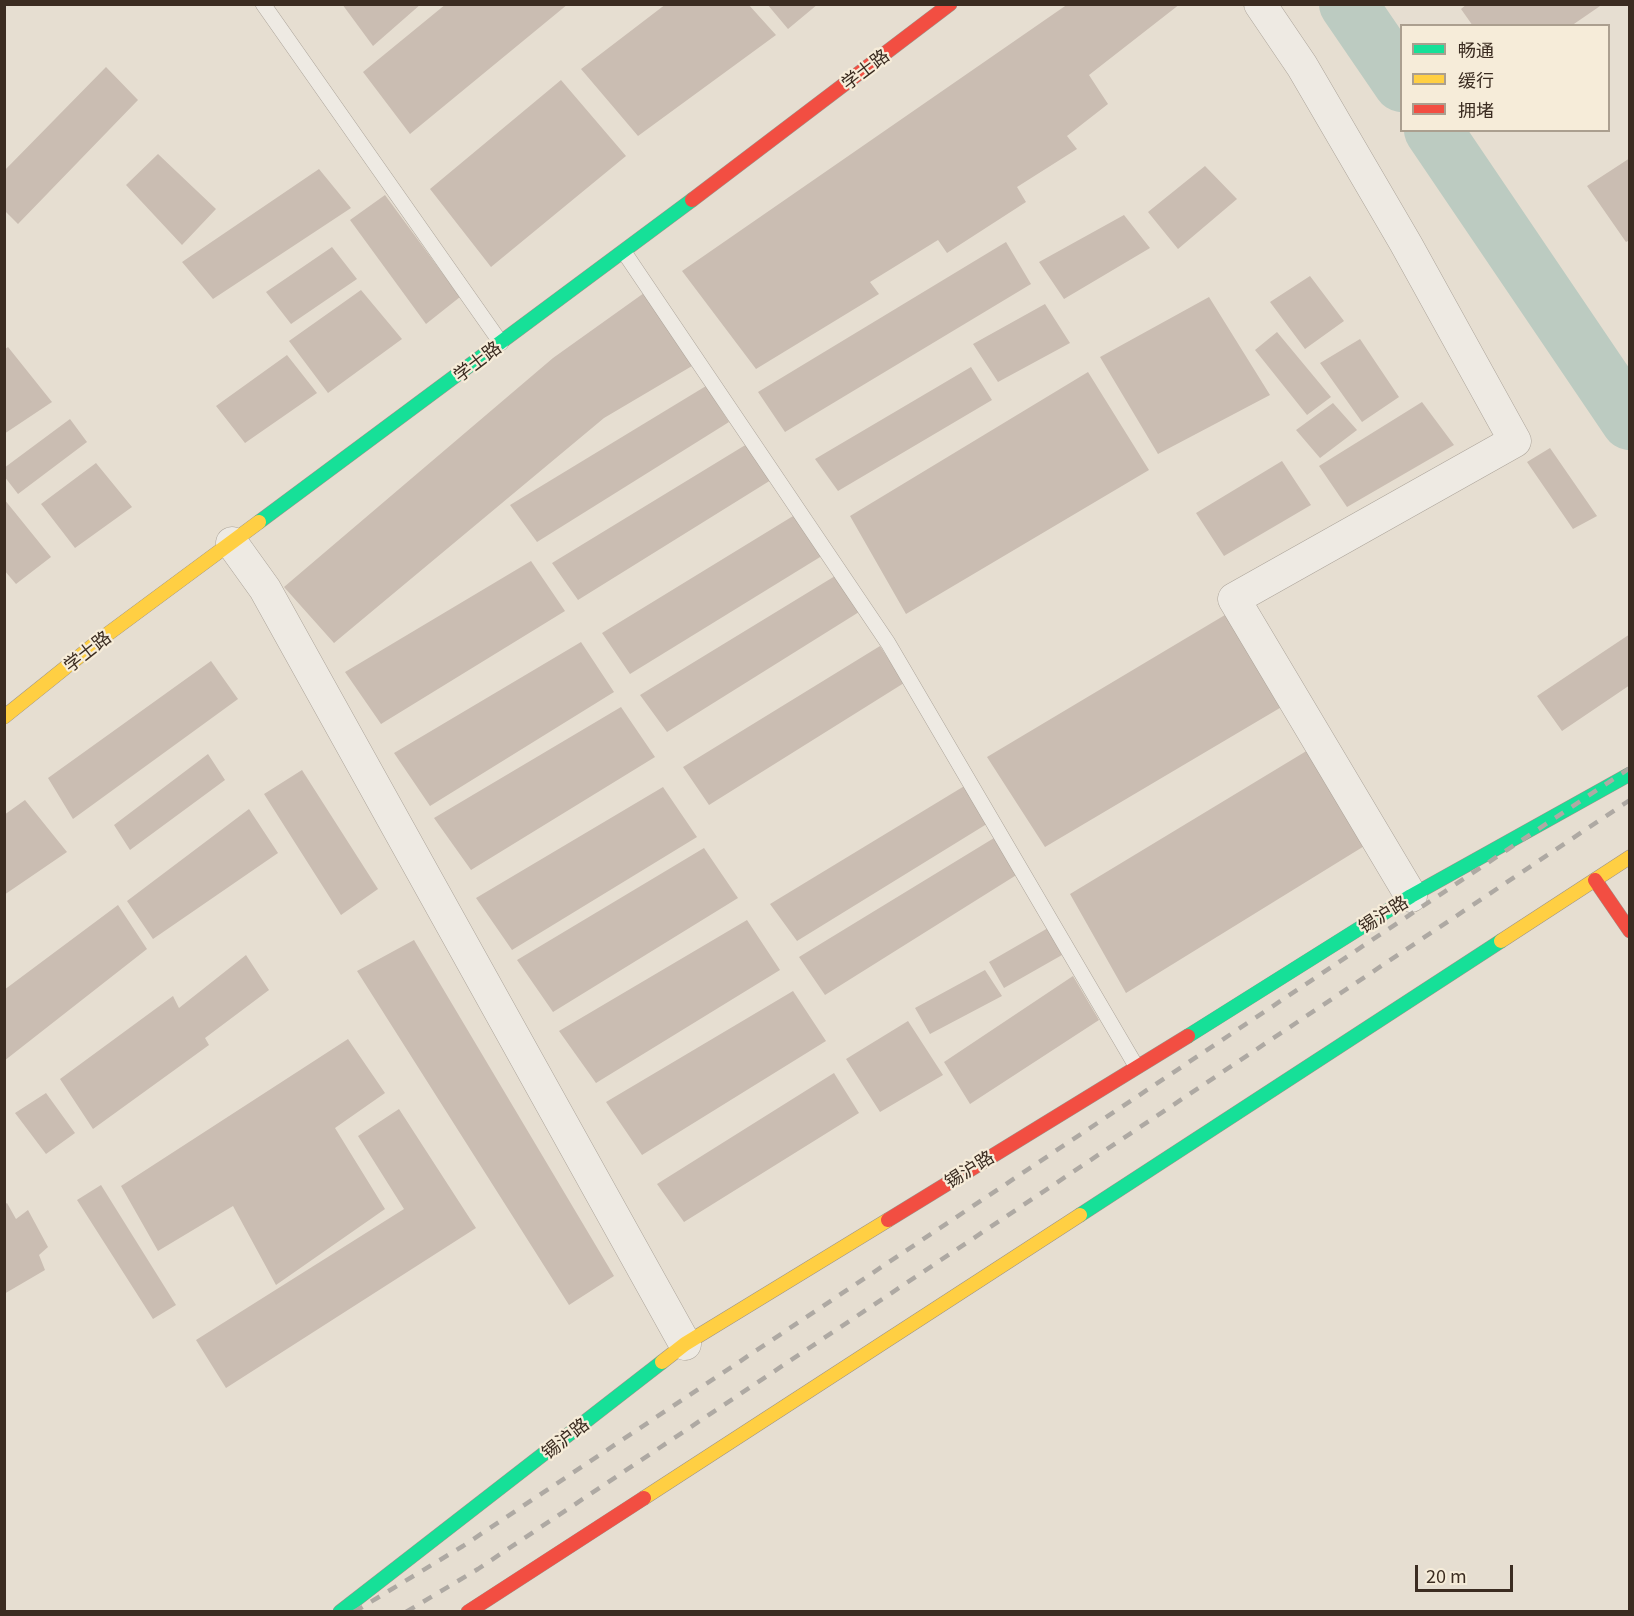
<!DOCTYPE html>
<html>
<head>
<meta charset="utf-8">
<style>
  body { margin:0 }
  #map { position:relative; width:1634px; height:1616px; overflow:hidden; background:#e6ded1; font-family:Georgia,"Noto Sans SC",serif }
  canvas { display:block }
  .frame { position:absolute; inset:0; border:6px solid #3b2c21; pointer-events:none }
  .legend { position:absolute; left:1400px; top:24px; width:210px; height:108px; box-sizing:border-box; background:#f6ecd9; border:2px solid #ab9f8f; margin:0; padding:8px 10px; list-style:none; font-size:18px; color:#3b2c21 }
  .legend li { display:flex; align-items:center; gap:12px; height:30px }
  .legend b { width:30px; border:2px solid #ab9f8f }
  .scale { position:absolute; left:1415px; top:1565px; width:98px; height:27px; box-sizing:border-box; border:3px solid #3b2c21; border-top:0; padding-left:8px; font-size:18px; line-height:21px; white-space:nowrap; color:#3b2c21; -webkit-text-stroke:4px #f6ecd9; paint-order:stroke }
</style>
</head>
<body>
<div id="map">
<canvas width="1634" height="1616"></canvas>
<div class="frame"></div>
<ul class="legend">
<li><b style="height:8px;background:#16e098"></b>畅通</li>
<li><b style="height:8px;background:#ffcf43"></b>缓行</li>
<li><b style="height:8px;background:#f24e42"></b>拥堵</li>
</ul>
<div class="scale">20 m</div>
</div>
<script>
const ctx = document.querySelector('canvas').getContext('2d');
ctx.lineJoin = 'round';
function poly(rows) {
  const path = new Path2D();
  for (const r of rows) {
    path.moveTo(r[0], r[1]);
    for (let i = 2; i < r.length; i += 2) path.lineTo(r[i], r[i + 1]);
  }
  return path;
}
function strokePath(path, color, width, dash) {
  ctx.strokeStyle = color;
  ctx.lineWidth = width;
  ctx.lineCap = dash ? 'butt' : 'round';
  ctx.setLineDash(dash || []);
  ctx.stroke(path);
}
function fill(path, color) {
  ctx.fillStyle = color;
  ctx.fill(path, 'evenodd');
}
function label(font, color, halo, rows, align = 'center') {
  ctx.font = font + ' Georgia,"Noto Sans SC",serif';
  ctx.lineWidth = 4.5;
  ctx.setLineDash([]);
  ctx.textBaseline = 'middle';
  ctx.strokeStyle = halo;
  ctx.fillStyle = color;
  for (const [text, x, y, turn = 0] of rows) {
    ctx.save();
    ctx.translate(x, y);
    ctx.rotate((+turn || 0) * Math.PI / 180);
    ctx.textAlign = isNaN(turn) ? turn : align;
    if (halo) ctx.strokeText(text, 0, 0);
    ctx.fillText(text, 0, 0);
    ctx.restore();
  }
}
strokePath(poly([
  [1348,4,1402,83],
  [1433,130,1630,421]
]), '#bccbc1', 58);
fill(poly([
  [342,4,421,4,373,46],
  [446,4,568,4,410,134,363,72],
  [666,4,748,4,776,35,638,136,581,69],
  [767,4,818,4,788,29],
  [1068,4,1180,4,1089,75,1108,104,1067,136,1077,149,1017,187,1026,202,947,253,938,240,870,282,879,294,756,369,682,271],
  [1467,4,1603,4,1571,26,1473,26,1461,9],
  [106,67,138,100,18,224,4,210,4,171],
  [561,80,626,156,491,267,430,189],
  [158,154,216,209,182,245,126,185],
  [1630,158,1630,240,1626,242,1587,186],
  [1205,166,1237,199,1178,249,1148,212],
  [319,169,351,208,213,299,182,262],
  [385,195,460,297,426,324,350,220],
  [1124,215,1150,248,1064,299,1039,262],
  [1006,242,1031,284,785,432,758,392],
  [332,247,357,279,291,324,266,292],
  [1310,276,1344,321,1305,349,1270,302],
  [361,290,402,339,328,393,289,341],
  [644,293,692,366,604,418,334,643,284,587,553,358],
  [1209,297,1270,395,1158,454,1100,357],
  [1045,304,1070,343,998,382,973,344],
  [1277,332,1331,397,1307,415,1255,350],
  [1360,339,1399,397,1362,422,1320,363],
  [8,347,52,402,4,434,4,350],
  [287,355,317,393,245,443,216,406],
  [971,367,992,400,838,491,815,459],
  [1088,372,1149,470,906,614,850,516],
  [706,386,729,422,537,542,510,505],
  [1422,402,1454,445,1347,507,1319,466],
  [1333,403,1357,430,1320,458,1296,430],
  [70,419,87,442,18,494,4,476,4,468],
  [747,444,771,480,578,600,552,563],
  [1550,448,1597,516,1573,529,1527,462],
  [1282,461,1311,505,1224,556,1196,513],
  [96,463,132,507,75,548,41,504],
  [4,499,51,557,16,584,4,570],
  [798,513,825,554,630,674,602,633],
  [531,561,565,611,381,724,345,672],
  [835,576,859,612,667,732,640,695],
  [1235,609,1290,702,1045,847,987,757],
  [1630,634,1630,685,1562,731,1537,696],
  [581,642,614,692,430,806,394,753],
  [880,646,904,683,709,805,683,767],
  [211,661,238,699,73,819,48,778],
  [621,707,655,757,471,870,434,818],
  [1318,744,1374,840,1126,993,1070,894],
  [208,754,225,780,130,850,114,825],
  [302,770,378,889,341,915,264,794],
  [966,785,990,822,797,941,770,904],
  [663,787,697,837,512,950,476,898],
  [25,800,67,852,4,895,4,815],
  [249,809,278,853,153,939,127,901],
  [994,838,1018,874,825,995,799,957],
  [704,848,738,898,553,1012,517,960],
  [118,905,147,949,4,1061,4,990],
  [747,920,780,970,596,1083,559,1031],
  [1048,928,1062,955,1004,988,989,962],
  [414,940,614,1276,569,1305,357,971],
  [246,955,269,990,205,1038,209,1045,93,1129,60,1079,173,996,179,1008],
  [985,970,1002,996,930,1034,915,1008],
  [1073,976,1099,1020,970,1104,944,1062],
  [793,991,826,1041,642,1155,606,1102],
  [908,1021,943,1075,880,1112,846,1059],
  [348,1039,385,1093,335,1128,385,1209,276,1285,233,1206,158,1251,121,1186],
  [834,1073,859,1113,684,1222,657,1184],
  [46,1093,75,1133,46,1154,15,1113],
  [399,1109,476,1228,226,1388,196,1340,404,1209,358,1136],
  [101,1185,176,1305,153,1319,77,1200],
  [7,1203,16,1219,28,1210,48,1247,39,1255,45,1270,4,1294,4,1205]
]), '#cabdb2');
const lane = poly([
  [263,4,501,343],
  [624,252,888,643,1136,1066]
]);
const street = poly([
  [1260,4,1302,66,1406,244,1515,441,1234,599,1411,896],
  [232,543,265,589,685,1344]
]);
const fast = poly([
  [259,522,692,200],
  [1188,1036,1411,896,1630,774],
  [1080,1215,1501,941],
  [340,1612,662,1362]
]);
const slow = poly([
  [4,717,101,639,259,522],
  [1501,941,1630,857],
  [662,1362,685,1344,888,1220],
  [644,1498,1080,1215]
]);
const jam = poly([
  [692,200,950,4],
  [1595,880,1630,931],
  [888,1220,1188,1036],
  [468,1612,644,1498]
]);
strokePath(lane, '#aca49a', 16);
strokePath(street, '#aca49a', 33);
strokePath(fast, '#9c938a', 15);
strokePath(slow, '#9c938a', 15);
strokePath(jam, '#9c938a', 15);
strokePath(lane, '#eeeae3', 15);
strokePath(street, '#eeeae3', 32);
strokePath(fast, '#16e098', 14);
strokePath(slow, '#ffcf43', 14);
strokePath(jam, '#f24e42', 14);
strokePath(poly([
  [354,1612,463,1546,1630,768],
  [406,1612,478,1569,1630,800]
]), '#aea9a3', 4.5, [10, 10]);
label('18px', '#3b2c21', '#f6ecd9', [
  ["学士路",865,69,-37],
  ["学士路",477,361,-37],
  ["学士路",87,651,-38],
  ["锡沪路",1383,914,-32],
  ["锡沪路",969,1169,-32],
  ["锡沪路",565,1438,-38]
]);
</script>
</body>
</html>
